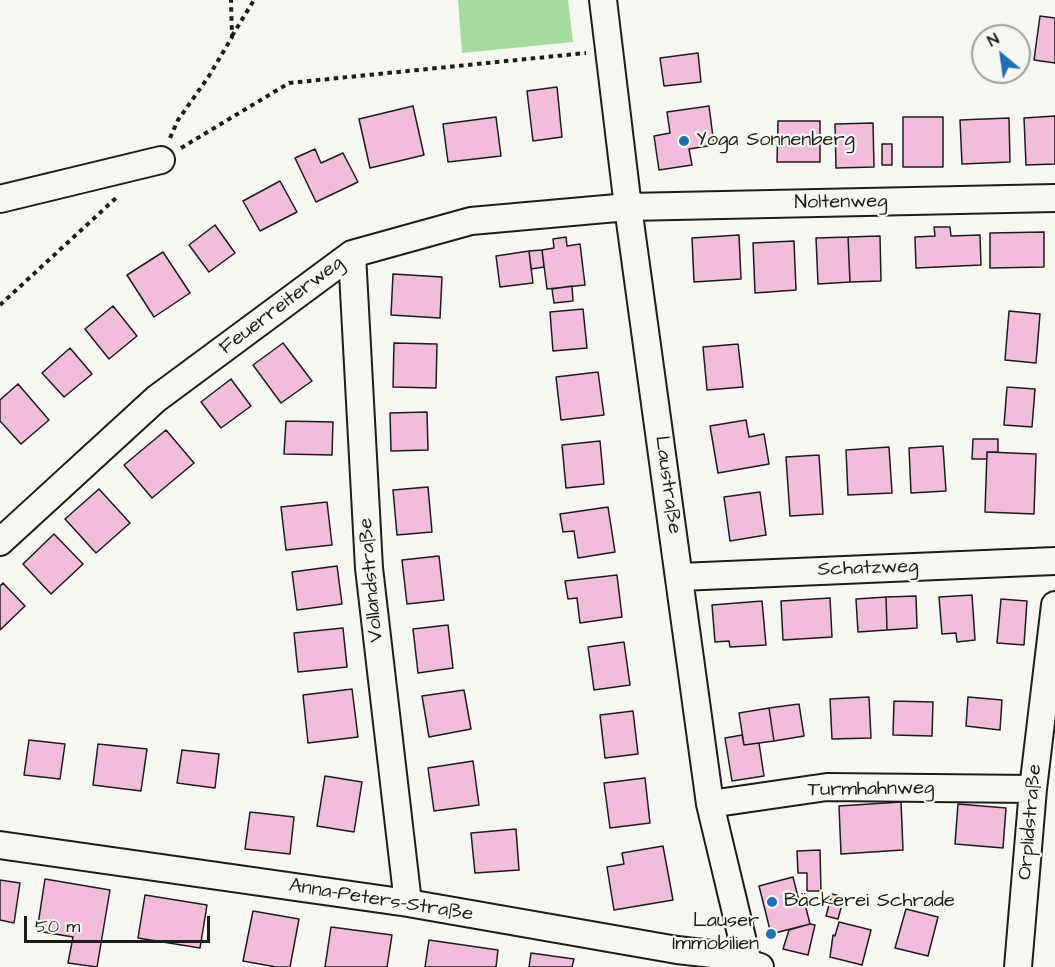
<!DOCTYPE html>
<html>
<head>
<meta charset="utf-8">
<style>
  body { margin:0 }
  #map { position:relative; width:1055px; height:967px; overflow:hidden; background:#f6f6f2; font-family:"Architects Daughter",sans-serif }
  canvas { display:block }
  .north { position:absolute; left:971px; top:24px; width:60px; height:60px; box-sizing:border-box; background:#f6f6f2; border:2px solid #9f9f9c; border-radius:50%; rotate:331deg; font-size:16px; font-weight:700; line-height:24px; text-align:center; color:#1c1c1c }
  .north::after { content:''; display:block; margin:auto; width:21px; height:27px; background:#1f6fb2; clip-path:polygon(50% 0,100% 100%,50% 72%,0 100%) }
  .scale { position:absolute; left:24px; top:916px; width:186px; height:27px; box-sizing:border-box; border:3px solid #1c1c1c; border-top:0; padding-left:8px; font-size:18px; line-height:21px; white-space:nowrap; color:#1c1c1c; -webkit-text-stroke:4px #f6f6f2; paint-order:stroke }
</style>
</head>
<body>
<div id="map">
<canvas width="1055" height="967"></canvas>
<div class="north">N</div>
<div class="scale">50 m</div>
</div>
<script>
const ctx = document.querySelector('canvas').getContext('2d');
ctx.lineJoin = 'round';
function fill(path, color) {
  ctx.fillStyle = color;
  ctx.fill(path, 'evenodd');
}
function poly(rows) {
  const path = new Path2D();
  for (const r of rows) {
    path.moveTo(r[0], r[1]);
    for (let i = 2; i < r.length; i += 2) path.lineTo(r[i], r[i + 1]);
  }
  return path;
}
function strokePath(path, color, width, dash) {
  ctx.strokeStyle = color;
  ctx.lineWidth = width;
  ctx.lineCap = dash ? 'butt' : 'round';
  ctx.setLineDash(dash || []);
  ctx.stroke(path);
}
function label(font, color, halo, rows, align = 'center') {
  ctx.font = font + ' "Architects Daughter",sans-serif';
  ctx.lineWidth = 4.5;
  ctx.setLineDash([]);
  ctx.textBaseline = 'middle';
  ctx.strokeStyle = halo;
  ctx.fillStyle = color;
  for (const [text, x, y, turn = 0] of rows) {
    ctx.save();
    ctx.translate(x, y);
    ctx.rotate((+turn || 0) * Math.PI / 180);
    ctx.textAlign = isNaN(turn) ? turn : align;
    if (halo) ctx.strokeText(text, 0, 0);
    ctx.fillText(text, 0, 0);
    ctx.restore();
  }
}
fill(poly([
  [458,0,568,0,573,42,462,53]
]), '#a4db9e');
const building = poly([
  [1040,16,1055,18,1055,63,1034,60,1040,16],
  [698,53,701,82,664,86,660,58,698,53],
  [557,87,562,137,533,141,527,91,557,87],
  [413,106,424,155,370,168,359,119,413,106],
  [709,106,714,145,689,149,692,165,659,170,654,136,670,133,667,112,709,106],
  [1055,116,1055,164,1026,165,1024,118,1055,116],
  [496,117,501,156,448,162,443,124,496,117],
  [903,117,943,117,943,167,903,167,903,117],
  [1009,118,1010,162,962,164,960,120,1009,118],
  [778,121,820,121,820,162,777,162,778,121],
  [873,123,874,167,836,168,835,124,873,123],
  [882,144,892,144,892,165,882,165,882,144],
  [315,149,321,163,343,153,358,182,316,202,295,158,315,149],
  [280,181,297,212,260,231,243,201,280,181],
  [215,225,235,253,209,272,189,245,215,225],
  [934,227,950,227,951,236,980,235,981,265,916,268,915,237,935,236,934,227],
  [1044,232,1044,267,990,268,990,233,1044,232],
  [739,235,741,279,694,282,692,238,739,235],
  [880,236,881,281,850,282,848,237,880,236],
  [566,237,567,246,580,244,585,285,547,289,542,250,554,248,553,239,566,237],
  [848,237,850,282,818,284,816,238,848,237],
  [794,241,796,290,755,293,753,243,794,241],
  [542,250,544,267,531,269,529,251,542,250],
  [529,251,533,283,500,287,496,256,529,251],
  [163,252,190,293,154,317,127,275,163,252],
  [393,274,442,277,440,318,391,315,393,274],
  [572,286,573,301,554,303,552,289,572,286],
  [113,306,137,336,109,359,85,329,113,306],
  [583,309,587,348,553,351,550,312,583,309],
  [1009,311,1040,314,1036,363,1005,360,1009,311],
  [283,343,312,381,281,403,253,365,283,343],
  [394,343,437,344,436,388,393,387,394,343],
  [738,344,743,387,707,390,703,347,738,344],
  [70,348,92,374,64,397,42,373,70,348],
  [598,372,604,415,561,420,556,377,598,372],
  [231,379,251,406,221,428,201,402,231,379],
  [18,384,49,420,21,444,0,421,0,400,18,384],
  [1007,387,1035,389,1032,427,1004,425,1007,387],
  [427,412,428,450,391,451,390,413,427,412],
  [746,420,749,437,764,434,769,464,718,473,710,426,746,420],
  [286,421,333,422,332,455,284,454,286,421],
  [166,430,194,463,152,498,124,465,166,430],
  [973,439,998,439,998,452,987,452,987,459,972,459,973,439],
  [600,441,604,484,566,488,562,445,600,441],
  [943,446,946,491,911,493,909,448,943,446],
  [889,447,892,493,848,495,846,450,889,447],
  [987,452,1036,454,1034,514,985,512,987,452],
  [819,455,823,514,790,516,786,457,819,455],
  [428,487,432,532,397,535,393,490,428,487],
  [99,489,130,523,96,553,65,519,99,489],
  [760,492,766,535,730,541,724,497,760,492],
  [327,502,332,545,286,550,281,507,327,502],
  [608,507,615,552,578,558,574,531,563,532,560,514,608,507],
  [54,534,83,564,51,594,23,564,54,534],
  [439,556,444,600,407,604,402,560,439,556],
  [337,566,342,604,297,610,292,572,337,566],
  [617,575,622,617,580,623,577,598,568,599,565,581,617,575],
  [3,583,25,606,0,630,0,586,3,583],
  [972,595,975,640,957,642,956,633,942,634,939,597,972,595],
  [916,596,917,628,887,630,886,597,916,596],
  [886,597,887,630,858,632,856,599,886,597],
  [830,598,832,637,783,640,781,601,830,598],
  [1001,599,1027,601,1024,645,997,643,1001,599],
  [762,601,766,645,730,647,729,641,715,642,712,605,762,601],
  [448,625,453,668,418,673,413,629,448,625],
  [343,628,347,667,298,672,294,633,343,628],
  [624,642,630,685,594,690,588,647,624,642],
  [352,689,358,737,308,743,303,695,352,689],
  [464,690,471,729,429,737,422,696,464,690],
  [869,697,871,738,832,739,830,699,869,697],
  [968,697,1002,700,1000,730,966,726,968,697],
  [894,701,933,702,932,736,893,735,894,701],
  [799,704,804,736,774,741,769,708,799,704],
  [769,708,774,741,744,745,739,713,769,708],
  [633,711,638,754,605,758,600,715,633,711],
  [742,735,744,745,759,743,764,776,732,781,725,738,742,735],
  [29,740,65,744,60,779,24,775,29,740],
  [98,744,147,749,141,791,93,785,98,744],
  [182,750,219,754,215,788,177,783,182,750],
  [473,761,479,805,434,811,428,768,473,761],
  [325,776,362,782,354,832,317,826,325,776],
  [645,778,650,823,610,828,604,783,645,778],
  [901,802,903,850,841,854,839,806,901,802],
  [958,804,1006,808,1003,848,955,844,958,804],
  [250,812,294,817,290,854,245,849,250,812],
  [516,829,519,870,475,873,471,833,516,829],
  [663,846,673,900,614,910,607,867,624,864,622,853,663,846],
  [820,850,821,891,807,891,807,873,798,873,797,851,820,850],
  [793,877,800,905,805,904,810,924,771,934,759,886,793,877],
  [45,879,110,890,97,967,68,963,73,937,37,931,45,879],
  [0,880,20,883,14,923,0,920,0,880],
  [832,894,844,897,838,919,826,916,832,894],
  [145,895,207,905,200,948,138,938,145,895],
  [906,909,938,917,928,956,895,948,906,909],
  [253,911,299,919,290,967,276,967,243,961,253,911],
  [839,922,871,930,862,965,830,957,833,935,835,936,839,922],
  [810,924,815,925,808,955,783,949,789,930,810,924],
  [331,927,392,935,387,967,325,967,331,927],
  [429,940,498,950,496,967,425,967,429,940],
  [531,953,574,959,572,967,529,967,531,953]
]);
fill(building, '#f1bdda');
strokePath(building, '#1c1c1c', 1.5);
const minor = poly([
  [603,0,628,207,710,804,749,967],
  [0,199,161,160],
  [352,254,369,568,408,903],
  [0,542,156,399,352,254,471,221,628,207,1055,198],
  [680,577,1055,561],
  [710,804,827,787,1033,789],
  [0,845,408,903,677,950,721,955,760,967],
  [1018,967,1033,789,1055,605]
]);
strokePath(minor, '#1c1c1c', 30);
strokePath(poly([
  [232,36,254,0],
  [170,138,178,120,209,76,232,37,231,0],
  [181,148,289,83,586,53],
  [0,305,116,198]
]), '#1c1c1c', 4, [4.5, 4.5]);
strokePath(minor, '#f6f6f2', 26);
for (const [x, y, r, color] of [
  [684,141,6,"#1f6fb2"],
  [772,902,6,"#1f6fb2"],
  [771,934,6,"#1f6fb2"]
]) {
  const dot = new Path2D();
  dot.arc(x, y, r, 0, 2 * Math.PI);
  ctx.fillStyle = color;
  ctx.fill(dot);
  strokePath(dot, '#f6f6f2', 2);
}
label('20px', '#1c1c1c', '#f6f6f2', [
  ["Yoga Sonnenberg",696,141],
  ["Bäckerei Schrade",784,902],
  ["Lauser",759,922,"right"],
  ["Immobilien",759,945,"right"]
], 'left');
label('20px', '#1c1c1c', '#f6f6f2', [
  ["Noltenweg",841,203,-1],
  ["Feuerreiterweg",282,306,-37],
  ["Laustraße",667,485,82],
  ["Schatzweg",868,569,-2],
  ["Vollandstraße",372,580,-95],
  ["Turmhahnweg",871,790,-1],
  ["Orplidstraße",1031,822,-85],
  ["Anna-Peters-Straße",381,901,9]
]);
</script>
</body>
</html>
